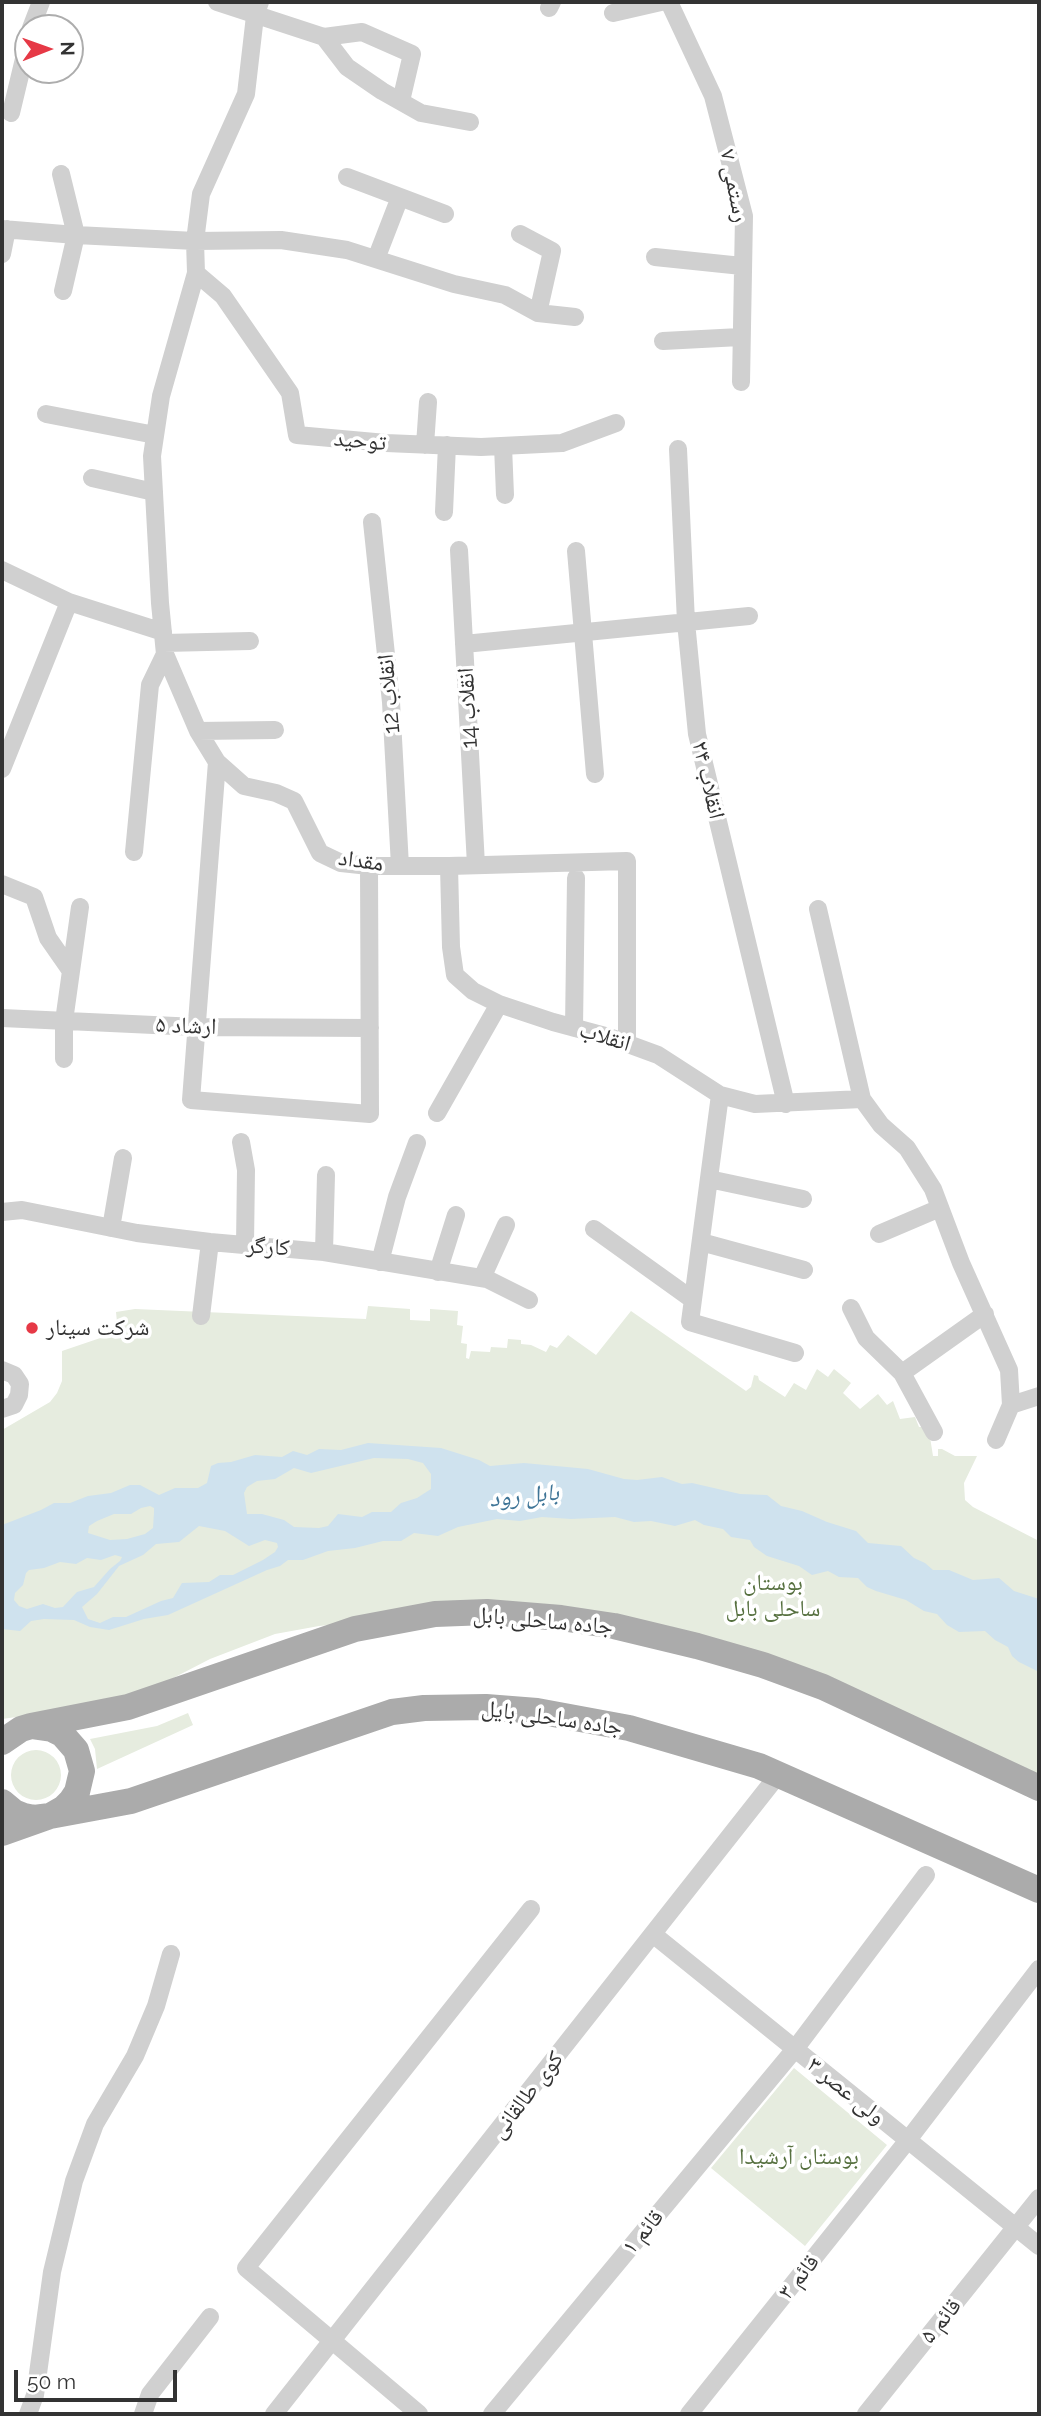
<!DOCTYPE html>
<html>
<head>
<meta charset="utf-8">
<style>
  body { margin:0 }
  #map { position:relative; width:1041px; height:2416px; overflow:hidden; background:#fff; font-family:Raleway,sans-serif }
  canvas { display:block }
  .frame { position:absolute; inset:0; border:4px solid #333; pointer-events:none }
  .north { position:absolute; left:14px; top:14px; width:70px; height:70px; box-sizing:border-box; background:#fff; border:2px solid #adadad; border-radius:50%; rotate:89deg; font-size:19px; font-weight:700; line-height:28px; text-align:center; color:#333 }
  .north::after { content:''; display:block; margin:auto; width:24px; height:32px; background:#e63946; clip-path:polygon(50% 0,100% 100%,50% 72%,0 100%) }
  .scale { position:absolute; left:14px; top:2370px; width:163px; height:32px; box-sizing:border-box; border:4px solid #333; border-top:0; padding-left:9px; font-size:21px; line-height:24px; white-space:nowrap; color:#333; -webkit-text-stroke:5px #fff; paint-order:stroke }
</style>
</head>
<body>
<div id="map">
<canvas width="1041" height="2416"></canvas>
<div class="frame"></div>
<div class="north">N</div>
<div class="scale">50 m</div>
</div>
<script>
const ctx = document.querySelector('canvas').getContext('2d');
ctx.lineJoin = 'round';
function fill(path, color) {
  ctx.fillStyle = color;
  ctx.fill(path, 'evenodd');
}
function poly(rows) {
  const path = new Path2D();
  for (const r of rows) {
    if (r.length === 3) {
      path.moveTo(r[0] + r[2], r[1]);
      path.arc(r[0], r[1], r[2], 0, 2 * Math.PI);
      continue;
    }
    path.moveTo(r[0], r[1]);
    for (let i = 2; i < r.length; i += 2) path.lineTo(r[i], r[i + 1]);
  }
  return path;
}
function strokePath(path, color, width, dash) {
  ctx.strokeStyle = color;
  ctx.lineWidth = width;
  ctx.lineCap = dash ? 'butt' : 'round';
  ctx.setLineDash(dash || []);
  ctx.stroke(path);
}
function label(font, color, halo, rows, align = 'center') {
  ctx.font = font + ' Raleway,"Noto Naskh Arabic",sans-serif';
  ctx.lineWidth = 7;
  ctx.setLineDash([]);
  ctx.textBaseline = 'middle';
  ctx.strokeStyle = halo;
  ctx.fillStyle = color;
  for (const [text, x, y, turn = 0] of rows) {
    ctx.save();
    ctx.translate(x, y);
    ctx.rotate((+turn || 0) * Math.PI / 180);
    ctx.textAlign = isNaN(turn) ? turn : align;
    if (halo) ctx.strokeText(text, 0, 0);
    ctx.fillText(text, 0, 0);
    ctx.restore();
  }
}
fill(poly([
  [368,1306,410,1309,410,1320,430,1321,430,1309,458,1311,457,1325,463,1326,461,1343,467,1344,466,1358,469,1359,471,1351,490,1352,491,1347,507,1348,508,1339,521,1340,521,1344,531,1345,546,1352,550,1345,557,1348,568,1335,596,1355,631,1311,746,1391,751,1387,754,1375,758,1376,759,1380,785,1397,794,1383,806,1390,817,1369,828,1377,834,1369,851,1383,843,1393,860,1409,878,1394,887,1405,893,1401,900,1419,915,1417,919,1427,923,1427,930,1437,933,1456,938,1456,938,1449,942,1449,955,1456,977,1456,964,1483,965,1500,973,1507,1039,1541,1039,1788,697,1646,435,1614,319,1626,275,1634,210,1659,152,1689,74,1709,2,1719,2,1430,50,1402,57,1393,62,1381,62,1351,118,1332,116,1312,135,1309,366,1319],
  [188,1713,193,1725,97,1769,95,1749,90,1739,157,1726],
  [36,1775,25],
  [794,2068,887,2145,805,2246,711,2168]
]), '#e6ecdf');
fill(poly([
  [368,1443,441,1448,479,1460,490,1466,524,1463,588,1469,624,1479,637,1480,662,1477,682,1484,692,1483,740,1494,767,1495,781,1506,802,1511,827,1522,856,1531,868,1543,901,1546,914,1558,925,1563,933,1570,949,1570,973,1580,999,1578,1014,1591,1039,1599,1039,1672,1019,1662,1012,1656,1008,1647,995,1640,985,1631,959,1632,947,1625,937,1614,924,1611,906,1600,876,1591,867,1587,858,1578,839,1577,828,1571,812,1575,799,1566,767,1556,754,1547,750,1540,731,1537,723,1529,704,1525,695,1520,675,1526,651,1521,634,1522,615,1517,571,1519,542,1517,520,1521,497,1519,458,1527,438,1536,414,1533,401,1541,383,1541,355,1548,328,1551,303,1560,288,1560,280,1566,267,1570,168,1615,144,1619,109,1630,90,1627,74,1620,44,1619,31,1621,20,1631,2,1629,2,1525,41,1510,54,1503,70,1503,88,1496,111,1493,130,1485,140,1485,159,1495,175,1488,198,1488,207,1483,211,1466,218,1463,231,1462,255,1455,282,1457,293,1451,307,1455,319,1449,341,1450],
  [374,1458,408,1459,423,1463,431,1474,431,1489,417,1498,401,1503,391,1512,372,1512,362,1517,338,1514,328,1526,319,1528,294,1527,284,1520,262,1514,247,1514,244,1493,247,1487,257,1481,275,1479,294,1468,311,1473],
  [150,1506,154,1508,154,1512,153,1528,145,1534,127,1539,110,1540,88,1533,89,1526,97,1521,114,1514,131,1514,141,1508],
  [199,1526,225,1531,249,1546,265,1540,277,1543,278,1547,275,1552,263,1560,233,1575,220,1575,209,1582,182,1583,173,1598,161,1601,126,1617,113,1617,100,1623,88,1619,82,1607,97,1594,119,1566,143,1555,156,1544,179,1542],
  [115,1555,122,1557,120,1561,110,1569,94,1587,77,1592,63,1607,55,1608,43,1604,27,1609,19,1606,14,1600,15,1593,23,1585,26,1573,29,1570,44,1568,60,1562,76,1564,87,1558,101,1560]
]), '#cfe2ee');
strokePath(poly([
  [217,2,324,37,347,67,382,91,421,113,470,122],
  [260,2,255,16,246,94,201,194,195,241,196,273,161,396,152,456,160,603,165,654,198,731,217,762,244,786,276,793,294,801,320,853,341,863,369,866,449,866,627,861,627,1043],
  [669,2,713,96,744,216,741,382],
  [549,8,552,2],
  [613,13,661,2],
  [31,28,41,2],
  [324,37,362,32,412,54,401,101],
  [11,113,28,42],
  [61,174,76,235,63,291],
  [347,177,445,214],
  [2,229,76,235,195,241,281,240,347,250,454,284,505,295,538,313,575,317],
  [520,234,552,251,538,313],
  [2,254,7,229],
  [655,257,742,266],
  [376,259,400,197],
  [196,273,223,296,290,393,297,435,386,443,481,447,562,443,616,423],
  [663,341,740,337],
  [46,414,155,435],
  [425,445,428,402],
  [503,446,505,495],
  [678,449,686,622,697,734,786,1104],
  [92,478,154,492],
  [444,512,447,445],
  [372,522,391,702,400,866],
  [459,550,476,865],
  [576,551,595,774],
  [2,570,69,602,163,632],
  [164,643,250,641],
  [464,644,749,616],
  [198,731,275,730],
  [217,762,191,1100,370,1114,369,866],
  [2,769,69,602],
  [134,852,150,685,165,654],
  [449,866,451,947,455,975,473,991,499,1004,553,1022,609,1037,658,1055,720,1095,755,1104,862,1099],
  [2,884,34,897,48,938,71,971],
  [818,909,862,1099,881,1125,907,1148,933,1189,961,1263,1009,1370,1011,1405,996,1440],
  [2,1018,197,1027,370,1028],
  [574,1028,576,878],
  [64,1059,64,1021,80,907],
  [720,1095,690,1322,795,1353],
  [437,1113,499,1004],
  [241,1142,246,1170,245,1245],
  [709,1179,803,1199],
  [2,1212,22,1210,137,1233,210,1242,324,1252,487,1279,529,1300],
  [111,1228,123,1158],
  [594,1229,693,1300],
  [879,1234,940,1208],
  [701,1242,804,1270],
  [324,1252,326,1175],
  [380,1262,397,1197,417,1143],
  [438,1272,456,1215],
  [482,1278,506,1225],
  [851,1308,866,1338,902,1373,934,1432],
  [201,1316,210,1242],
  [2,1370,14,1375,20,1384,19,1395,14,1405,2,1409],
  [902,1373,985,1314],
  [1011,1405,1039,1396],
  [654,1935,1039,2246],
  [28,2414,35,2395,52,2272,74,2181,95,2124,135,2056,156,2006,171,1954],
  [143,2414,150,2394,210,2317],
  [274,2414,778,1775],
  [419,2414,246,2268,531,1909],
  [492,2414,795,2049,926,1875],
  [689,2414,908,2140,1039,1969],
  [866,2414,1039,2198]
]), '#d0d0d0', 18);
strokePath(poly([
  [31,1726,128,1707,355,1629,435,1614,487,1612,561,1618,614,1626,697,1646,763,1665,823,1687,1039,1788],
  [2,1742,21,1729,31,1726,52,1729,62,1734,76,1750,82,1771,77,1792,71,1801,64,1808,50,1816,34,1818,24,1816,14,1812,2,1802],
  [2,1833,50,1816,131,1801,392,1712,424,1708,486,1707,537,1711,629,1728,759,1766,1039,1890]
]), '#ababab', 26);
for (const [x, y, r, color] of [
  [32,1328,7,"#e63946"]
]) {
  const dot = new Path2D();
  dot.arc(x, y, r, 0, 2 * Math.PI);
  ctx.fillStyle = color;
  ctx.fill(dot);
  strokePath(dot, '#fff', 2.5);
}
label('23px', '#333', '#fff', [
  ["رستمی ۷",734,186,79],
  ["توحید",360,441,5],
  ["انقلاب 12",389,694,-95],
  ["انقلاب 14",468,708,-93],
  ["انقلاب ۲۴",708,780,77],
  ["مقداد",361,861,8],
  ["ارشاد ۵",186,1026,2],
  ["انقلاب",605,1037,17],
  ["کارگر",268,1247,4],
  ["جاده ساحلی بابل",543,1621,5],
  ["جاده ساحلی بایل",552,1718,8],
  ["ولی عصر ۳",846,2091,39],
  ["کوی طالقانی",527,2095,-52],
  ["قائم ۱",643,2232,-50],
  ["قائم ۳",799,2277,-51],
  ["قائم ۵",941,2321,-51]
]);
label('23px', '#333', '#fff', [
  ["شرکت سینار",46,1328]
], 'left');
label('23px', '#56703f', '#fff', [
  ["بوستان",773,1583],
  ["ساحلی بابل",773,1609],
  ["بوستان آرشیدا",799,2157]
]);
label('italic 24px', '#3f7597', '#fff', [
  ["بابل رود",524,1496,-6]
]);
</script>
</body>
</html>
